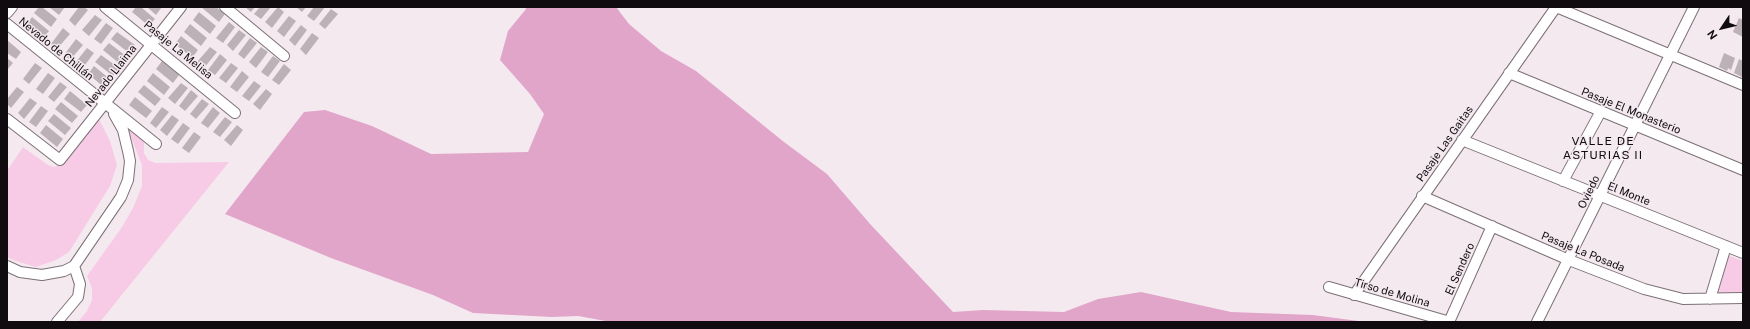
<!DOCTYPE html>
<html>
<head>
<meta charset="utf-8">
<style>
  body { margin:0 }
  #map { position:relative; width:1750px; height:329px; overflow:hidden; background:#f5e9f0; font-family:"Public Sans",sans-serif }
  canvas { display:block }
  .frame { position:absolute; inset:0; border:8px solid #0f0b0e; pointer-events:none }
  .north { position:absolute; left:1702px; top:8px; width:40px; height:40px; -webkit-text-stroke:3px #f5e9f0; paint-order:stroke; rotate:235deg; font-size:11px; font-weight:700; line-height:16px; text-align:center; color:#0f0b0e }
  .north::after { content:''; display:block; margin:auto; width:14px; height:18px; background:#0f0b0e; clip-path:polygon(50% 0,100% 100%,50% 72%,0 100%) }
</style>
</head>
<body>
<div id="map">
<canvas width="1750" height="329"></canvas>
<div class="frame"></div>
<div class="north">N</div>
</div>
<script>
const ctx = document.querySelector('canvas').getContext('2d');
ctx.lineJoin = 'round';
function fill(path, color) {
  ctx.fillStyle = color;
  ctx.fill(path, 'evenodd');
}
function poly(rows) {
  const path = new Path2D();
  for (const r of rows) {
    path.moveTo(r[0], r[1]);
    for (let i = 2; i < r.length; i += 2) path.lineTo(r[i], r[i + 1]);
  }
  return path;
}
function strokePath(path, color, width, dash) {
  ctx.strokeStyle = color;
  ctx.lineWidth = width;
  ctx.lineCap = dash ? 'butt' : 'round';
  ctx.setLineDash(dash || []);
  ctx.stroke(path);
}
function label(font, color, halo, rows, align = 'center') {
  ctx.font = font + ' "Public Sans",sans-serif';
  ctx.lineWidth = 3;
  ctx.setLineDash([]);
  ctx.textBaseline = 'middle';
  ctx.strokeStyle = halo;
  ctx.fillStyle = color;
  for (const [text, x, y, turn = 0] of rows) {
    ctx.save();
    ctx.translate(x, y);
    ctx.rotate((+turn || 0) * Math.PI / 180);
    ctx.textAlign = isNaN(turn) ? turn : align;
    if (halo) ctx.strokeText(text, 0, 0);
    ctx.fillText(text, 0, 0);
    ctx.restore();
  }
}
fill(poly([
  [99,119,110,141,117,165,110,186,69,252,56,260,36,267,16,261,7,257,7,168,9,168,23,147,48,165,54,167,59,165],
  [127,127,144,142,144,153,148,160,155,163,229,162,100,322,78,322,87,311,92,300,92,288,87,276,122,227,133,208,142,186,142,165],
  [1727,255,1743,261,1743,293,1713,294]
]), '#f7cbe5');
fill(poly([
  [526,7,616,7,629,24,661,51,696,71,784,142,827,174,871,225,953,312,983,310,1064,312,1098,299,1141,292,1231,312,1313,315,1366,322,611,322,578,316,552,317,473,313,433,295,331,258,225,214,304,112,325,110,372,126,431,154,528,152,544,114,530,94,500,60,508,31,526,9]
]), '#e1a5ca');
fill(poly([
  [39,7,42,7,57,19,51,27,34,13],
  [49,7,65,7,59,15],
  [79,7,84,7,88,10,75,26,69,20],
  [136,7,141,7,155,19,149,26,132,12],
  [147,7,162,7,156,15],
  [201,7,216,7,225,14,219,22],
  [245,7,255,7,251,12],
  [260,7,271,7,261,19,254,14],
  [278,7,284,12,272,28,265,22],
  [296,7,306,7,302,12],
  [314,7,325,7,314,21,307,16],
  [331,9,338,14,325,29,319,24],
  [199,12,216,26,210,34,193,20],
  [95,15,102,20,89,36,82,30],
  [289,16,296,21,284,37,277,31],
  [32,17,49,31,43,38,26,25],
  [1739,18,1743,20,1743,37,1733,32],
  [229,22,235,27,223,43,216,38],
  [106,23,113,28,101,44,94,39],
  [190,24,207,38,201,46,184,32],
  [301,25,307,30,295,46,289,40],
  [63,28,70,34,57,49,51,44],
  [239,30,246,35,233,51,227,45],
  [117,32,135,45,129,53,111,39],
  [312,33,319,38,306,55,300,49],
  [181,36,198,50,192,58,175,44],
  [250,38,257,43,244,59,238,54],
  [76,39,83,45,70,60,64,55],
  [7,40,21,52,16,59,7,53],
  [109,43,126,56,120,64,103,50],
  [210,47,217,52,204,68,197,62],
  [261,47,268,52,256,68,249,62],
  [87,48,94,53,82,69,75,63],
  [1724,53,1735,58,1731,70,1728,68,1727,71,1719,67],
  [220,54,227,60,215,75,208,70],
  [101,55,119,68,113,76,95,62],
  [273,56,280,61,268,77,261,72],
  [7,58,13,63,7,70],
  [1739,59,1743,61,1742,77,1734,73],
  [162,61,179,75,173,83,156,69],
  [35,63,42,68,29,84,23,79],
  [231,63,238,68,226,83,219,78],
  [284,64,291,70,279,85,272,80],
  [94,66,111,80,105,88,88,74],
  [242,71,249,77,237,92,230,87],
  [48,73,55,78,43,94,36,89],
  [153,73,170,87,164,95,147,81],
  [254,81,261,86,249,101,242,96],
  [60,82,67,87,54,102,48,97],
  [181,83,188,88,175,104,168,98],
  [144,85,161,99,155,106,138,92],
  [17,87,24,92,11,108,7,104,7,99],
  [266,89,272,94,260,110,253,104],
  [191,90,198,96,185,111,179,106],
  [70,91,87,105,81,112,64,99],
  [135,97,152,111,146,118,129,105],
  [30,98,37,103,24,119,18,113],
  [202,99,209,104,196,119,190,114],
  [61,102,78,116,72,123,55,109],
  [41,106,48,111,36,127,29,122],
  [162,107,169,112,156,128,150,123],
  [213,107,220,113,208,128,201,123],
  [54,114,71,128,65,135,48,121],
  [172,115,179,120,167,136,160,130],
  [225,117,232,122,220,137,213,132],
  [183,123,190,128,178,144,171,139],
  [46,125,63,139,57,147,40,133],
  [237,125,243,130,231,146,224,140],
  [194,132,201,137,189,153,182,148]
]), '#bdb1b8');
const minor = poly([
  [105,7,235,113],
  [225,7,284,56],
  [1556,7,1743,85],
  [7,13,12,7],
  [7,24,156,144],
  [1509,73,1743,170],
  [7,119,60,160,181,7],
  [1462,140,1743,253],
  [1563,181,1601,111],
  [1422,196,1569,260,1644,289,1683,299,1743,298],
  [7,266,20,272,42,275,64,271,74,266],
  [74,266,121,197,128,180,130,161,128,151,123,130,114,114],
  [1329,287,1450,322],
  [1354,295,1556,7],
  [1710,299,1726,246],
  [57,322,78,297,80,284,74,266],
  [1449,322,1492,226],
  [1537,322,1694,7]
]);
strokePath(minor, '#7c7077', 12);
strokePath(minor, '#fff', 10);
label('11px', '#0f0b0e', '#f5e9f0', [
  ["Nevado de Chillán",56,49,39],
  ["Pasaje La Melisa",178,50,39],
  ["Nevado Llaima",111,76,-52],
  ["Pasaje El Monasterio",1631,111,22],
  ["Pasaje Las Gaitas",1445,144,-55],
  ["Oviedo",1589,192,-64],
  ["El Monte",1629,194,22],
  ["Pasaje La Posada",1583,252,22],
  ["El Sendero",1460,269,-66],
  ["Tirso de Molina",1392,293,16]
]);
ctx.letterSpacing = '1px';
label('12px', '#0f0b0e', '#f5e9f0', [
  ["VALLE DE",1603,141],
  ["ASTURIAS II",1603,155]
]);
ctx.letterSpacing = '0px';
</script>
</body>
</html>
